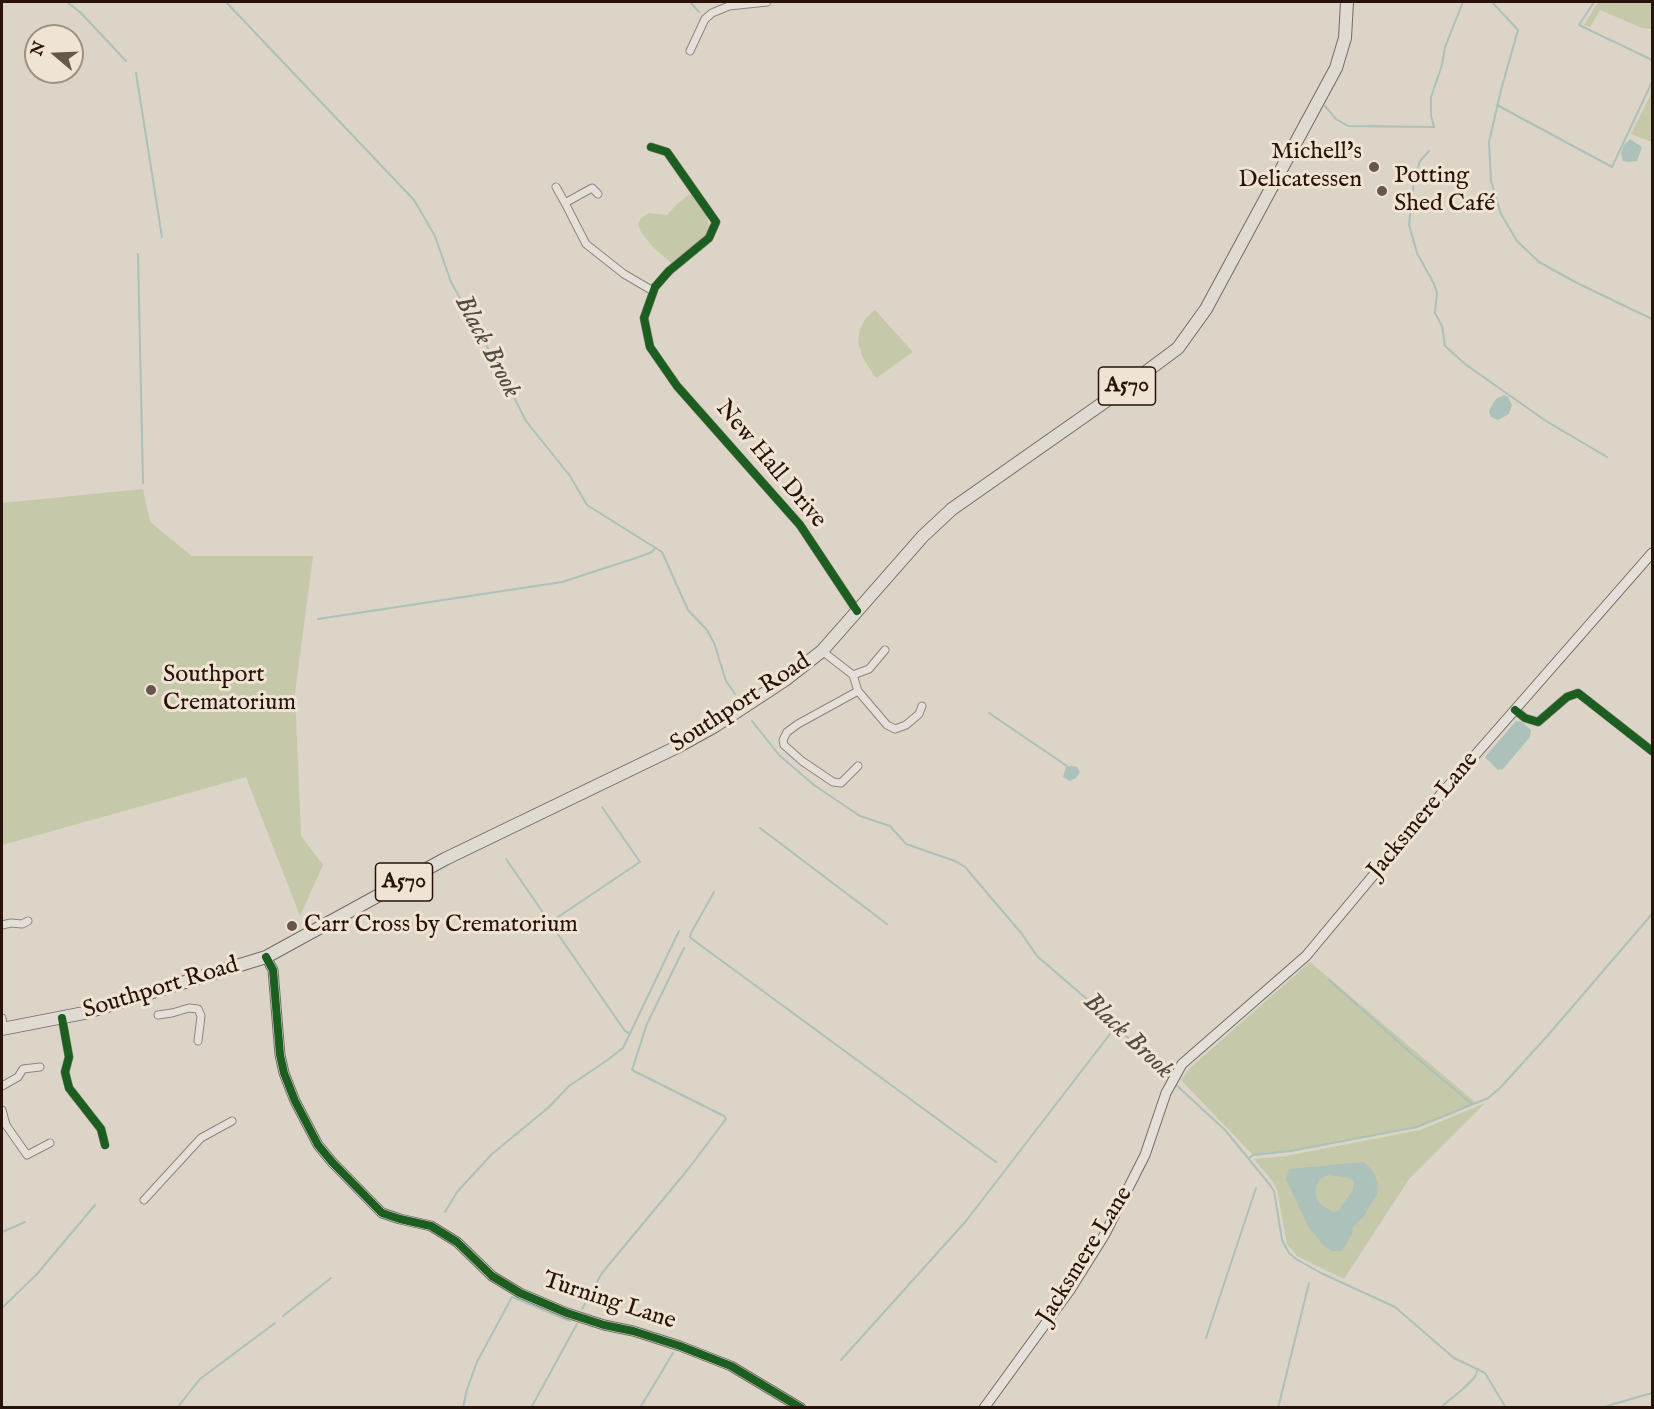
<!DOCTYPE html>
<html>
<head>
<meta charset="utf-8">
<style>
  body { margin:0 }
  #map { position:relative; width:1654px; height:1409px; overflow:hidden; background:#dcd4c6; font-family:"IM FELL English",serif }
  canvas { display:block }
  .frame { position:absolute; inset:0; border:3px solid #29120a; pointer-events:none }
  .north { position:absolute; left:24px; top:24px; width:60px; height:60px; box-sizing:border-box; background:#efe4d3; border:2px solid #a09083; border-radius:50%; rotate:289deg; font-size:16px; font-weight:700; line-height:24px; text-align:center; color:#29120a }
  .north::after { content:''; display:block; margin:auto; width:21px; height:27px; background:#68564c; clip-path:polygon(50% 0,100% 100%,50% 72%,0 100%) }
</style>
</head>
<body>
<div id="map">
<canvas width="1654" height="1409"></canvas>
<div class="frame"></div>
<div class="north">N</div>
</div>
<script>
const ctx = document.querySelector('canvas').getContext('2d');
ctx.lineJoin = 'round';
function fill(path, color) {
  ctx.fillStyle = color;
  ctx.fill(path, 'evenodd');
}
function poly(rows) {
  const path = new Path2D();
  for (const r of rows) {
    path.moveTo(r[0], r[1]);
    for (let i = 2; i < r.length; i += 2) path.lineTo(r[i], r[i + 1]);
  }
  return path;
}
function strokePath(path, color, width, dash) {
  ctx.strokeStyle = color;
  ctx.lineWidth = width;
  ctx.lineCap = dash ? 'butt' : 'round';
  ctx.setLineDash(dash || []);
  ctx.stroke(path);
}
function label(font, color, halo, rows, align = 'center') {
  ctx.font = font + ' "IM FELL English",serif';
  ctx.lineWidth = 6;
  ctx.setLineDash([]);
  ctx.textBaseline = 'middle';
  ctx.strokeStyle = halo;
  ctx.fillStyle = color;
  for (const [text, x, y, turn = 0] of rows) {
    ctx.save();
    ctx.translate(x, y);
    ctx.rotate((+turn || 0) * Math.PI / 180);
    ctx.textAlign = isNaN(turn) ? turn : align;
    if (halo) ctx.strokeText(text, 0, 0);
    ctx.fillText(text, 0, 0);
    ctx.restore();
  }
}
fill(poly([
  [1598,2,1652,2,1652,29,1642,28,1600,10,1590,27,1584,25],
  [1652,92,1652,142,1631,134],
  [692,193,704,211,708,220,709,231,706,237,672,264,651,245,641,232,638,224,641,218,649,213,667,215,678,203],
  [875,310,913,352,876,378,863,358,858,342,860,329,866,318],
  [143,489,150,522,192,556,313,556,295,693,301,836,323,865,300,916,246,777,2,845,2,503],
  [1310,962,1475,1102,1455,1113,1417,1127,1291,1151,1253,1155,1181,1080,1190,1068],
  [1485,1103,1409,1179,1344,1279,1297,1256,1287,1244,1277,1190,1273,1182,1254,1159,1286,1156,1420,1130]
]), '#c5c8a9');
fill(poly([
  [1630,139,1642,147,1637,161,1629,162,1623,161,1621,153,1624,145],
  [1504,395,1508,397,1512,405,1509,414,1498,420,1491,417,1489,411,1492,405,1496,399],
  [1516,721,1522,722,1531,730,1530,737,1503,769,1498,770,1485,757],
  [1071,766,1077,767,1080,772,1076,778,1070,781,1063,777,1066,767],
  [1363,1162,1372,1170,1378,1183,1377,1194,1364,1216,1353,1227,1352,1234,1342,1251,1332,1251,1323,1245,1308,1226,1286,1179,1289,1169],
  [1328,1175,1349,1178,1354,1181,1353,1190,1339,1210,1333,1212,1320,1204,1316,1197,1316,1186,1320,1179]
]), '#acc1ba');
strokePath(poly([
  [67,2,81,13,126,61],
  [226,2,414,200,435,236,451,282,497,364,526,421,570,476,587,505,662,552,688,610,707,630,714,643,726,681,735,694],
  [690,2,699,12],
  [1492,2,1518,30,1501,90,1489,142,1491,181,1501,214,1517,241,1539,262,1577,283,1652,319],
  [1594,2,1579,25,1652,60],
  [136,73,162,237],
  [1497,105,1612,167,1652,82],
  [1325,106,1336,119,1348,126,1434,127,1431,115,1431,97,1442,65,1445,47,1463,2],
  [1429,151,1420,161,1414,181,1409,225,1417,253,1434,284,1437,293,1435,313,1442,326,1445,346,1465,364,1546,421,1607,457],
  [138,254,143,483],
  [318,619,562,582,639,557,652,552,655,548],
  [989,713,1067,766],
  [752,721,779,755,814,785,860,816,890,826,906,844,955,861,965,867,1022,934,1037,956,1103,1013,1169,1079],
  [760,828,887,924],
  [506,859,625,1031,629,1033],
  [714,892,691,933,690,937,692,939,996,1162],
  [549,923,640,862,602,807],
  [1329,980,1411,1053,1472,1104],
  [1174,1083,1225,1130,1270,1185,1274,1191,1282,1240,1289,1253,1296,1259,1321,1273,1395,1307,1454,1358,1485,1373,1506,1408],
  [1249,1158,1253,1155,1291,1151,1417,1127,1488,1098,1500,1088,1549,1034,1652,914],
  [445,1212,457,1192,492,1154,549,1107,569,1086,606,1061,623,1048,679,931],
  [2,1232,25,1222],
  [2,1308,37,1274,95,1205],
  [582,1309,602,1273,689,1168,726,1119,724,1116,632,1070,647,1024,684,948],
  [283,1316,331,1278],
  [1206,1338,1256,1188],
  [841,1360,966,1221,1110,1034],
  [177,1408,200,1379,275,1323],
  [463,1408,467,1389,477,1362,512,1297,570,1321],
  [531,1408,577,1324],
  [640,1408,673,1353],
  [1278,1408,1309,1283],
  [1440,1408,1464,1388,1475,1377,1478,1369],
  [1600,1408,1652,1393]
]), '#acc1ba', 2);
const street = poly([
  [690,51,705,19,712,13,729,6,767,2],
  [651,147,667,152,716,222,709,238,669,271,655,287,644,318,650,347,677,386,800,525,857,611],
  [556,187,565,203],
  [598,194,592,188,565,203,586,244,624,274,653,291,655,287],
  [822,651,853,675,858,691,887,725,895,729,906,725,919,714,922,706],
  [853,675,869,669,885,650],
  [1515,710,1525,718,1538,722,1567,697,1578,693,1652,751],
  [858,766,841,783,833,782,802,761,784,745,783,740,787,732,798,724,858,691],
  [2,925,11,923,22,924,28,921],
  [158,1015,172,1013,189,1008,198,1009,201,1016,198,1041],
  [2,1018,4,1029],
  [62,1018,69,1057,65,1072,69,1088,101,1129,105,1145],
  [2,1086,18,1077,23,1069,40,1067],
  [2,1110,6,1125,27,1155,50,1143],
  [144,1200,201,1138,232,1121]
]);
const secondary = poly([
  [266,957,273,970,280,1055,284,1073,295,1101,318,1145,333,1163,382,1213,400,1219,431,1226,457,1242,492,1276,520,1293,567,1313,604,1325,633,1331,680,1346,731,1366,801,1408],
  [984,1408,1070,1290,1105,1234,1145,1155,1166,1093,1182,1064,1306,956,1442,793,1652,553]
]);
const highway = poly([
  [2,1029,84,1013,266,957,445,859,677,747,715,726,785,680,822,651,923,536,952,509,1123,389,1178,348,1206,309,1336,68,1345,38,1347,2]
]);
strokePath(street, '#8d867d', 9);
strokePath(secondary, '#746c64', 11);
strokePath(highway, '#746c64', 14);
strokePath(street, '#e4e0d9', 7);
strokePath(secondary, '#e4e0d9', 9);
strokePath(highway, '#dfdbd3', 12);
strokePath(poly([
  [651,147,667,152,716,222,709,238,669,271,655,287,644,318,650,347,677,386,800,525,857,611],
  [1515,710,1525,718,1538,722,1567,697,1578,693,1652,751],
  [266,957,273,970,280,1055,284,1073,295,1101,318,1145,333,1163,382,1213,400,1219,431,1226,457,1242,492,1276,520,1293,567,1313,604,1325,633,1331,680,1346,731,1366,801,1408],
  [62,1018,69,1057,65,1072,69,1088,101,1129,105,1145]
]), '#1b5e20', 8);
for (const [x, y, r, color] of [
  [1374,167,6,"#68564c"],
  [1382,191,6,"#68564c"],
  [151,690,6,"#68564c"],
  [292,926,6,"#68564c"]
]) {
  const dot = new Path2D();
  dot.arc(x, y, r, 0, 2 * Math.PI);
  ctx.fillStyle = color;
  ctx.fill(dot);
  strokePath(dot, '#efe4d3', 2);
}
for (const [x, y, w] of [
  [1127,386,57],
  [404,882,57]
]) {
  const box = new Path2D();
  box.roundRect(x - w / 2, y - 19, w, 38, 4.5);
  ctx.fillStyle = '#efe4d3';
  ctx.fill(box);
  strokePath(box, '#29120a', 1.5);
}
label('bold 22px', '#29120a', null, [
  ["A570",1127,386],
  ["A570",404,882]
]);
label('24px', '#29120a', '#efe4d3', [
  ["Michell's",1362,153,"right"],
  ["Delicatessen",1362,181,"right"],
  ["Potting",1394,177],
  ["Shed Café",1394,205],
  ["Southport",163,676],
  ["Crematorium",163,704],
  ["Carr Cross by Crematorium",304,926]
], 'left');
label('24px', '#29120a', '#efe4d3', [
  ["New Hall Drive",770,465,50],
  ["Southport Road",741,704,-33],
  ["Jacksmere Lane",1424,816,-50],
  ["Southport Road",161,989,-17],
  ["Jacksmere Lane",1086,1256,-58],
  ["Turning Lane",609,1302,18]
]);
label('italic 26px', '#504c46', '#efe4d3', [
  ["Black Brook",486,347,62],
  ["Black Brook",1127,1037,43]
]);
</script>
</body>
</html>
